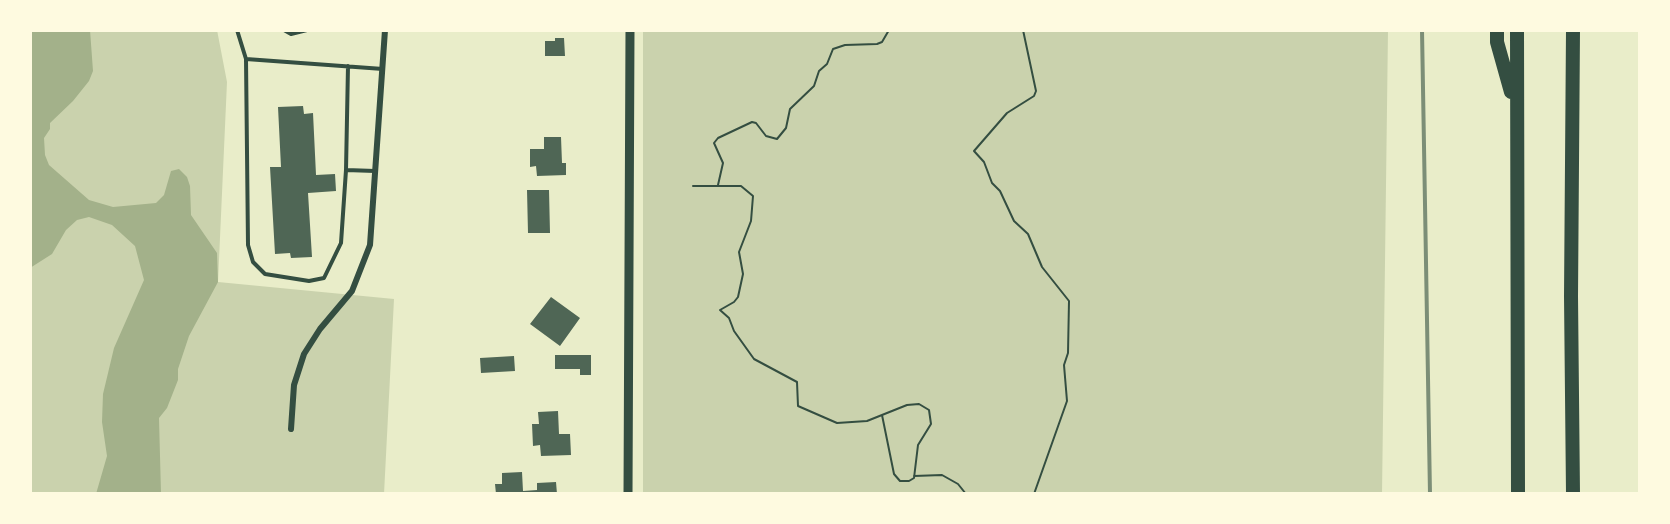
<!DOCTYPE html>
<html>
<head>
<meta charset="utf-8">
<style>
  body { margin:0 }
  #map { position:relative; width:1670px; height:524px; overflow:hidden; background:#e9edc9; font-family:Figtree,sans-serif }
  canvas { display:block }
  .frame { position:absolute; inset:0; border:32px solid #fefae0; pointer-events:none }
</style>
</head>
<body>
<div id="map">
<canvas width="1670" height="524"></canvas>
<div class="frame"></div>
</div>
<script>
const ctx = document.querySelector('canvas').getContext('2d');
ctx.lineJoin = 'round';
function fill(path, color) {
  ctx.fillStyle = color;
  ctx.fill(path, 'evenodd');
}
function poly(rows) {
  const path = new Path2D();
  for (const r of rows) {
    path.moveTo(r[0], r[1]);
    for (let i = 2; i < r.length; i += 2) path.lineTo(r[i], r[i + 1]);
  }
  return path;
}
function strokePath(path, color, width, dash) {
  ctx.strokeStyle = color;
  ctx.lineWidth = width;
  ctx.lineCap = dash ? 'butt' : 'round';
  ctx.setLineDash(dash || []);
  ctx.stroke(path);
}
fill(poly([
  [30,30,217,30,227,82,218,282,394,299,384,494,30,494],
  [643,30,1388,30,1382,494,643,494]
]), '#cad2ad');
fill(poly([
  [30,30,90,30,93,71,89,81,73,101,50,123,50,129,44,138,45,155,49,165,89,200,113,207,156,203,164,195,171,171,179,169,187,177,190,186,191,215,217,253,218,282,189,336,178,369,178,380,167,408,159,418,161,494,96,494,107,456,102,422,103,394,114,348,144,280,135,246,112,225,89,217,77,220,66,230,52,254,30,268]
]), '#a3b18a');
fill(poly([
  [555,38,564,38,565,56,545,56,545,41,555,41],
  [303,106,304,114,313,113,316,175,335,174,336,191,308,193,312,257,291,258,290,253,275,254,270,167,281,167,278,107],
  [544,137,561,137,562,163,566,163,566,175,537,176,536,166,530,167,530,149,544,149],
  [527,190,549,190,550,233,528,233],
  [551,297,580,318,560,346,530,324],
  [555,355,591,355,591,375,580,375,580,369,555,369],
  [514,356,515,371,481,373,480,358],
  [558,411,559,434,570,434,571,455,541,456,540,445,533,446,532,424,539,424,538,412],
  [522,472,523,491,537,490,537,483,556,482,557,494,496,494,495,484,502,484,502,473]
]), '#4f6655');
strokePath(poly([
  [1023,30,1036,91,1034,96,1007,113,974,151,984,162,992,183,1000,191,1014,221,1028,234,1042,267,1069,301,1068,353,1064,365,1067,401,1034,494],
  [718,185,723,163,714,143,718,138,752,122,756,123,766,136,777,139,786,128,790,109,814,86,819,71,827,64,833,49,845,45,877,44,882,42,889,30],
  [693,186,741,186,753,196,751,221,739,252,743,274,738,297,734,302,720,310,729,318,734,331,754,359,797,382,798,406,837,423,867,421,907,405,919,404,929,410,931,424,918,445,914,478,909,481,900,481,894,474,882,415],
  [914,476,942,475,958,484,966,494]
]), '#344e41', 2);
strokePath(poly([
  [237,30,246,59,248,245,253,262,265,274,309,281,324,278,341,243,346,170,348,66],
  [284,30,291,34,307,30],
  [246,59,383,69],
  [346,170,375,171]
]), '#344e41', 4);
strokePath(poly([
  [291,429,294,385,304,354,320,329,352,291,370,245,385,30]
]), '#344e41', 6);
strokePath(poly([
  [628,494,630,30]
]), '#344e41', 9);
strokePath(poly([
  [1497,30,1497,42,1511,92],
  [1517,30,1518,494],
  [1573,30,1571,296,1573,494]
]), '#344e41', 14);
strokePath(poly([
  [1422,30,1430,494]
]), '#7c8e77', 4);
</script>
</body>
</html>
